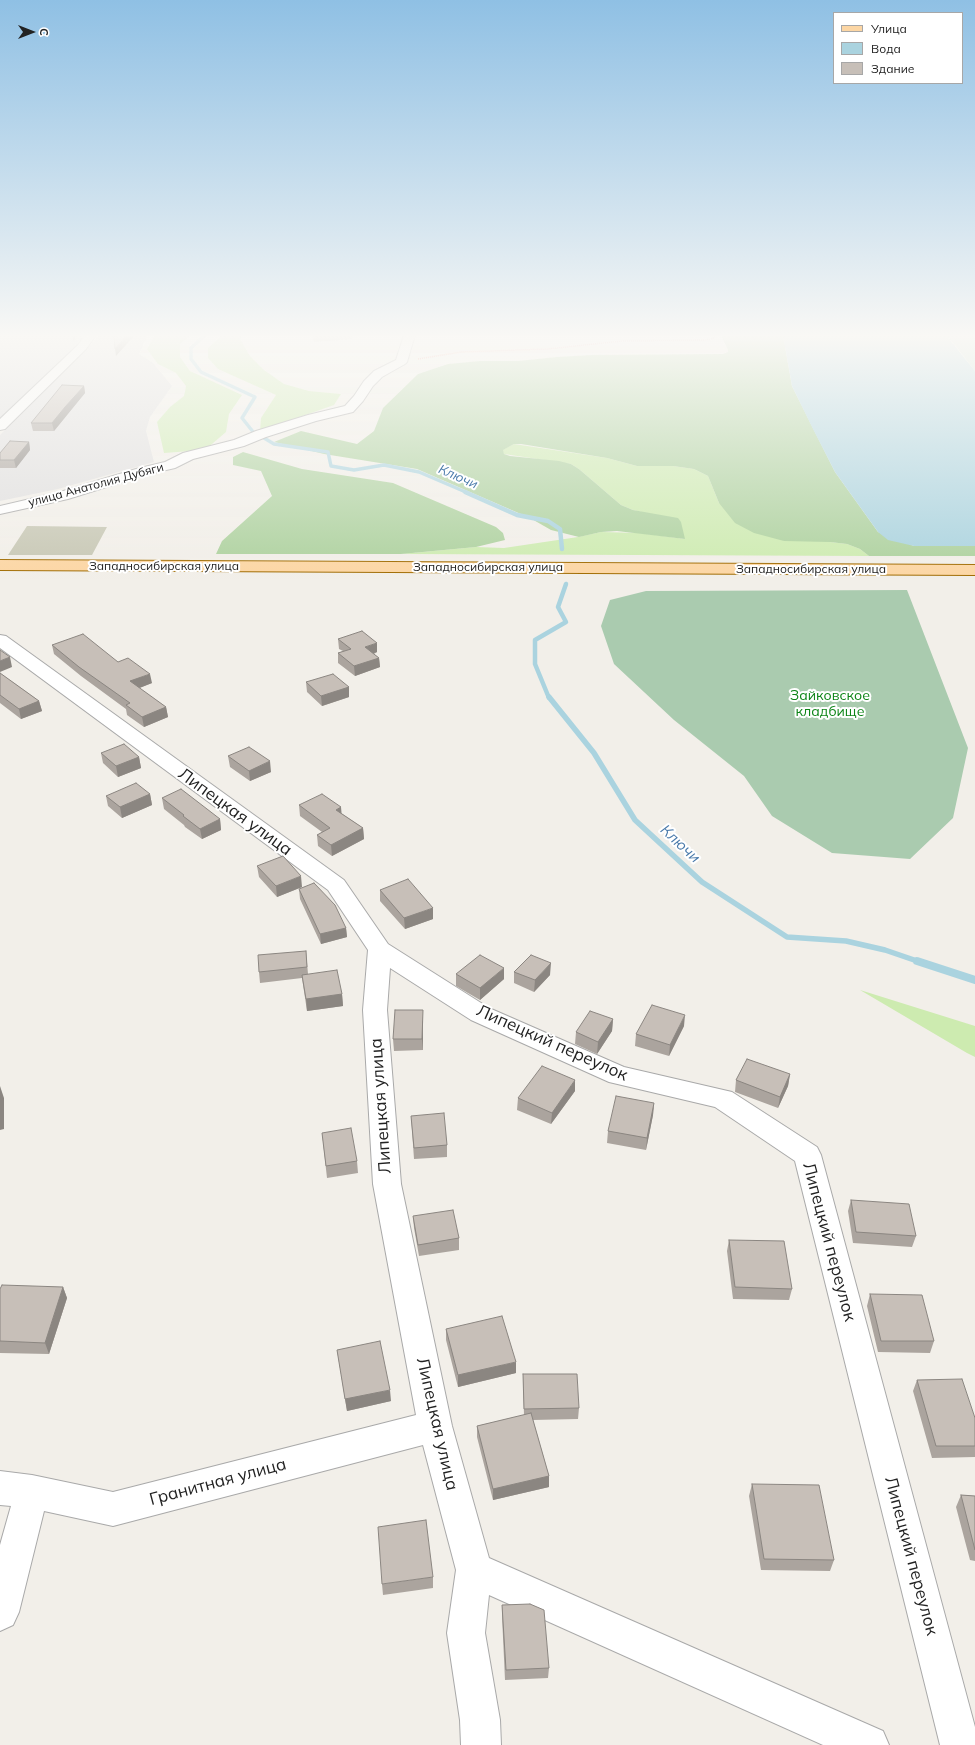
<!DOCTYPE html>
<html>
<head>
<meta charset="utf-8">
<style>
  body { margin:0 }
  #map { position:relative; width:975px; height:1745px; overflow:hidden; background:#f2efe9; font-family:Mulish,sans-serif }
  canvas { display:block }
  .legend { position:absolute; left:833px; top:12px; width:130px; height:72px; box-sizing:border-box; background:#fff; border:1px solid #a7a7a7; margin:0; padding:5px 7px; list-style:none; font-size:12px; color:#222 }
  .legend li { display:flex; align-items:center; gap:8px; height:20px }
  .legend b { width:20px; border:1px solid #a7a7a7 }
  .north { position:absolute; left:12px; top:12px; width:40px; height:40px; -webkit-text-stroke:3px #fff; paint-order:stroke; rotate:90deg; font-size:11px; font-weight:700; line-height:16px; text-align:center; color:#222 }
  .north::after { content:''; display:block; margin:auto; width:14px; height:18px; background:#222; clip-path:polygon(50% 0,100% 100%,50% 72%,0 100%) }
</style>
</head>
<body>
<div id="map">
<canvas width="975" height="1745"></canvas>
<ul class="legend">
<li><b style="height:5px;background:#fcd6a4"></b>Улица</li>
<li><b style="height:11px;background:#aad3df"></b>Вода</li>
<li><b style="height:11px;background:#c7bfb8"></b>Здание</li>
</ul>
<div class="north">С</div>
</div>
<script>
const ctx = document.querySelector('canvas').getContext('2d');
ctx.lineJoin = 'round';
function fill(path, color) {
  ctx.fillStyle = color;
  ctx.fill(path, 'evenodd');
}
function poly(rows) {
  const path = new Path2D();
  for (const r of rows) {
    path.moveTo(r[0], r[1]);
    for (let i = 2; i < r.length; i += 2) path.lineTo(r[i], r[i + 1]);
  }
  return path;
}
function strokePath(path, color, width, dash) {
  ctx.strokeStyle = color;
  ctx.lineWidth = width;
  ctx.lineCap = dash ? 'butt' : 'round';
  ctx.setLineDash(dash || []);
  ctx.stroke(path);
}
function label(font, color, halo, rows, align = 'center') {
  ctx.font = font + ' Mulish,sans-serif';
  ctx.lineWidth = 4;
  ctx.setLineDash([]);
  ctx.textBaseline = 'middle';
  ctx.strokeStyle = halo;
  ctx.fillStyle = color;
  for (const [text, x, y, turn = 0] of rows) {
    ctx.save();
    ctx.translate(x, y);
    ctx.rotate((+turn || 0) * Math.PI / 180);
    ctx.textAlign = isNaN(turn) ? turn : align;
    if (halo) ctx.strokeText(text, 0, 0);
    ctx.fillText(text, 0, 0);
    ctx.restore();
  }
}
fill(poly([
  [0,335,84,335,73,351,0,420],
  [100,335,148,335,139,354,153,363,172,386,150,417,146,431,154,462,58,489,0,501,0,435]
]), '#e0dfdf');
fill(poly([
  [313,335,352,335,351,339,314,342],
  [27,526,107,527,92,555,8,555]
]), '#c7c7b4');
fill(poly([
  [155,335,190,335,180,344,180,357,190,371,242,395,229,414,226,432,205,450,164,453,157,422,170,407,184,396,186,386,176,373,158,364,147,349],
  [222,335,242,335,240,339,250,356,264,370,284,384,309,391,341,394,334,405,260,431,261,418,276,395,218,369,208,358,208,348],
  [514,444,607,458,637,466,673,466,694,469,708,476,719,503,830,542,847,544,860,549,869,556,401,554,476,547,504,548,578,537,601,532,640,533,685,539,650,514,633,510,621,505,579,469,571,464,504,454,502,450],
  [860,990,975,1026,975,1057,967,1053]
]), '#cdebb0');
fill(poly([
  [721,335,783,335,792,386,835,472,878,532,914,546,975,546,975,556,869,556,860,549,847,544,830,542,784,541,754,533,735,523,719,503,708,476,694,469,673,466,637,466,607,458,521,444,514,444,503,450,504,454,510,456,559,461,571,464,579,469,621,505,633,510,678,518,681,522,685,539,617,531,601,532,579,537,551,530,530,518,417,469,324,454,274,442,301,431,357,444,374,431,383,408,418,374,448,364,480,361,518,361,557,357,591,355,723,354,728,352,728,350],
  [243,452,302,469,393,483,496,527,503,533,505,540,476,547,401,554,216,554,222,541,272,496,261,471,233,465,233,457]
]), '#add19e');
fill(poly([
  [946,335,975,335,975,371,955,345]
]), '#c6e0d4');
fill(poly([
  [907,590,968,748,953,818,910,859,832,853,772,816,744,776,674,720,614,664,601,626,610,600,646,591]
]), '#aacbaf');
fill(poly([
  [783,335,946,335,975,371,975,546,914,546,888,540,878,532,835,472,813,429,792,386]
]), '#aad3df');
strokePath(poly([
  [205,335,191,348,191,359,201,372,255,397,242,418,254,433],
  [264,438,274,444,328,452,331,466,354,470,384,465,419,472,468,493]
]), '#aad3df', 3.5);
strokePath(poly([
  [465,492,517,515,548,521,560,529,562,549],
  [549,698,535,664,535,640,566,622,558,607,566,584]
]), '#aad3df', 4.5);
strokePath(poly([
  [549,697,594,753,635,820,702,882,787,937,846,941,885,950,920,962]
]), '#aad3df', 5.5);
strokePath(poly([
  [917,961,975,980]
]), '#aad3df', 8);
const minor = poly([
  [85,335,96,335,86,349,5,429,0,430,0,419,78,345,85,335],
  [404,335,415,335,407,362,405,364,382,377,373,386,363,401,353,412,316,421,266,437,244,446,193,459,175,468,145,475,68,499,0,514,0,506,60,492,136,469,165,462,183,453,234,440,256,431,308,415,345,406,354,396,364,381,374,371,396,360,404,335],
  [0,635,6,636,344,880,388,944,489,1008,624,1067,732,1092,817,1147,821,1155,975,1727,975,1745,940,1745,795,1161,715,1107,609,1082,471,1020,390,968,387,1010,401,1184,452,1426,489,1558,883,1731,889,1745,823,1745,489,1595,485,1633,500,1720,501,1745,461,1745,460,1720,447,1633,456,1570,423,1445,113,1526,44,1511,19,1612,13,1625,0,1631,0,1545,11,1506,0,1505,0,1471,32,1475,113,1492,416,1415,373,1184,363,1010,368,950,328,890,0,648,0,635]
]);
const major = poly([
  [0,560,975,565,975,575,0,570,0,560]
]);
strokePath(minor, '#a9a9a9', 2);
strokePath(major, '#a06b00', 2);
strokePath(poly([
  [418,359,461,352,548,349,622,341,705,340,712,339,716,335]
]), '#fa8072', 1.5, [1, 1]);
fill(minor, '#fff');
fill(major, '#fcd6a4');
fill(poly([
  [84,386,85,393,67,415,54,431,33,431,31,423],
  [29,442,30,450,16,468,0,468,0,453],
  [338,639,377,652,374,654,379,658,380,667,355,676,338,663,338,653,343,651,339,649],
  [52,645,118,662,152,683,139,688,166,707,168,717,144,727,127,715,126,709,81,676,54,654],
  [0,673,39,701,42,711,21,719,0,703],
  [306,682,349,687,349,697,322,706,307,692],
  [101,753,139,757,141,768,118,777,103,763],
  [228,756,271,772,250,781,230,767],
  [150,794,152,805,122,818,108,806,106,796],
  [162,798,220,819,221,830,202,839,185,827,184,825,164,809],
  [299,805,341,807,341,813,363,828,364,839,332,856,318,846,317,835,322,832,300,816],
  [257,866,302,887,277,897,259,877],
  [299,889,346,928,347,937,321,944,300,899],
  [380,890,433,919,405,929,380,901],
  [306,951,308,974,342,994,343,1006,307,1011,302,978,260,983,259,972],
  [514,972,550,975,534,992,514,983],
  [456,974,504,979,480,1000,456,986],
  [613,1019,612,1031,597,1054,575,1044,576,1032],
  [423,1021,423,1050,394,1051,393,1039],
  [684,1026,669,1056,635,1046,636,1034],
  [790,1074,788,1086,778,1108,735,1092,736,1080],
  [575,1091,551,1124,517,1110,518,1098],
  [654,1103,653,1115,646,1150,607,1143,608,1131],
  [411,1116,447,1145,447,1157,414,1159],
  [322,1133,357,1161,358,1173,327,1178],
  [851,1200,916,1236,912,1247,853,1243,848,1211],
  [413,1216,459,1238,459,1250,419,1256,414,1228],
  [729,1240,792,1289,789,1300,733,1299,727,1251],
  [63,1287,67,1298,49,1354,0,1353,0,1289],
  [870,1294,934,1341,930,1353,878,1352,867,1306],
  [446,1329,516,1373,458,1387,446,1340],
  [337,1350,391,1401,347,1411],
  [523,1374,579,1408,578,1419,533,1420,549,1476,549,1487,493,1500,477,1437,477,1426,524,1415,523,1385],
  [917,1380,975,1418,975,1457,932,1458,913,1391],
  [752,1484,834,1560,830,1571,761,1570,749,1496],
  [961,1495,975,1496,975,1561,970,1560,956,1507],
  [433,1577,433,1588,383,1595,382,1584],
  [502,1605,549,1668,548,1678,505,1680,502,1616]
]), '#aba49e');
fill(poly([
  [73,335,76,335,74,342,72,336],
  [127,335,133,335,134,336,116,356,115,349],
  [84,386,85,393,67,415,54,431,52,423,65,407],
  [29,442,30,450,16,468,14,460],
  [377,643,377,652,365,656,365,647],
  [10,657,12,667,0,672,0,661],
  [379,658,380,667,355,676,354,666],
  [150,674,152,683,132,691,130,681],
  [349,687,349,697,322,706,321,696],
  [39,701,42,711,21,719,19,709],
  [166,707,168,717,144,727,142,717],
  [139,757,141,768,118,777,116,766],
  [270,761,271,772,250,781,249,771],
  [150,794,152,805,122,818,120,807],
  [341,807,342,818,336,810],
  [220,819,221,830,202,839,200,829],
  [363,828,364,839,332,856,331,845],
  [301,876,302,887,277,897,276,886],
  [433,908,433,919,405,929,404,918],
  [346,928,347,937,321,944,320,934],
  [551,963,550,975,534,992,535,980],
  [504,968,504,979,480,1000,480,988],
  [342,994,343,1006,307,1011,306,999],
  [423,1010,423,1050,422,1039],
  [685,1015,684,1026,669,1056,670,1045],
  [613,1019,612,1031,597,1054,598,1042],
  [790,1074,788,1086,778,1108,780,1097],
  [575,1080,575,1091,551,1124,552,1113],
  [0,1086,4,1098,4,1129,0,1130],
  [654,1103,653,1115,646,1150,647,1138],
  [63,1287,67,1298,49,1354,45,1343],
  [516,1362,516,1373,458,1387,458,1375],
  [390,1390,391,1401,347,1411,345,1399],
  [549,1476,549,1487,493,1500,493,1489]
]), '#8b8681');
const building = poly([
  [114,335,127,335,115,349,114,335],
  [62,385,84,386,65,407,52,423,31,423,62,385],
  [10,441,29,442,14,460,0,460,0,453,10,441],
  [362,631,377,643,365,647,379,658,354,666,338,653,351,649,338,639,362,631],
  [83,634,118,662,128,658,150,674,130,681,166,707,142,717,126,705,130,703,79,667,52,645,83,634],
  [0,650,10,657,0,661,0,650],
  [0,673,39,701,19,709,0,695,0,673],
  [333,674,349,687,321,696,306,682,333,674],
  [124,744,139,757,116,766,101,753,124,744],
  [249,747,270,761,249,771,228,756,249,747],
  [136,783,150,794,120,807,106,796,136,783],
  [181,789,220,819,200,829,183,816,184,815,162,798,181,789],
  [322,794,341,807,336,810,363,828,331,845,317,835,330,828,299,805,322,794],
  [283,856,301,876,276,886,257,866,283,856],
  [408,879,433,908,404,918,380,890,408,879],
  [314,883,335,905,346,928,320,934,299,889,314,883],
  [306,951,307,967,259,972,258,955,306,951],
  [480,955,504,968,480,988,456,974,480,955],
  [531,955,551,963,535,980,514,972,531,955],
  [337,970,342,994,306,999,302,975,337,970],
  [652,1005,685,1015,670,1045,636,1034,652,1005],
  [395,1010,423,1010,422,1039,393,1039,395,1010],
  [590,1011,613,1019,598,1042,576,1032,590,1011],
  [747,1059,790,1074,780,1097,736,1080,747,1059],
  [542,1066,575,1080,552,1113,518,1098,542,1066],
  [616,1096,654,1103,647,1138,608,1131,616,1096],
  [444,1113,447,1145,414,1148,411,1116,444,1113],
  [351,1128,357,1161,326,1166,322,1133,351,1128],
  [851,1200,909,1204,916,1236,856,1232,851,1200],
  [453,1210,459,1238,418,1245,413,1216,453,1210],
  [729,1240,784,1241,792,1289,735,1287,729,1240],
  [2,1285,63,1287,45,1343,0,1341,0,1289,2,1285],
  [870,1294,922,1295,934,1341,881,1341,870,1294],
  [502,1316,516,1362,458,1375,446,1329,502,1316],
  [380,1341,390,1390,345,1399,337,1350,380,1341],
  [523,1374,577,1374,579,1408,524,1409,523,1374],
  [962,1379,975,1418,975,1446,936,1446,917,1380,962,1379],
  [531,1413,549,1476,493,1489,477,1426,531,1413],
  [752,1484,819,1485,834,1560,764,1559,752,1484],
  [961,1495,975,1496,975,1550,961,1495],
  [426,1520,433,1577,382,1584,378,1527,426,1520],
  [530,1604,544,1610,549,1668,506,1670,502,1605,530,1604]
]);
fill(building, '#c7bfb8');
strokePath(building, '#8b8681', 1);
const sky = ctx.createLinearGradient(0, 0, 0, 579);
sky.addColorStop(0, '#8fc0e4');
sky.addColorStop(0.58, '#f9f8f5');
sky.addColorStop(1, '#f9f8f500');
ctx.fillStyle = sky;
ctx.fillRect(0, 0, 975, 579);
label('12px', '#222', '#fff', [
  ["улица Анатолия Дубяги",96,485,-15],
  ["Западносибирская улица",164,566],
  ["Западносибирская улица",488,567],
  ["Западносибирская улица",811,569]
]);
label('italic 13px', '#4a7aab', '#fff', [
  ["Ключи",458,477,24]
]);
label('14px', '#0c8416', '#fff', [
  ["Зайковское",830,696],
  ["кладбище",830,712]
]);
label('italic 15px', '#4a7aab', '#fff', [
  ["Ключи",680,844,43]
]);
label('17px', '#222', '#fff', [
  ["Липецкая улица",235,812,36],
  ["Липецкий переулок",552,1043,24],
  ["Липецкая улица",381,1106,-94],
  ["Липецкий переулок",829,1242,75],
  ["Липецкая улица",437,1424,77],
  ["Гранитная улица",218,1482,-15],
  ["Липецкий переулок",911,1556,75]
]);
</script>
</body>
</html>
